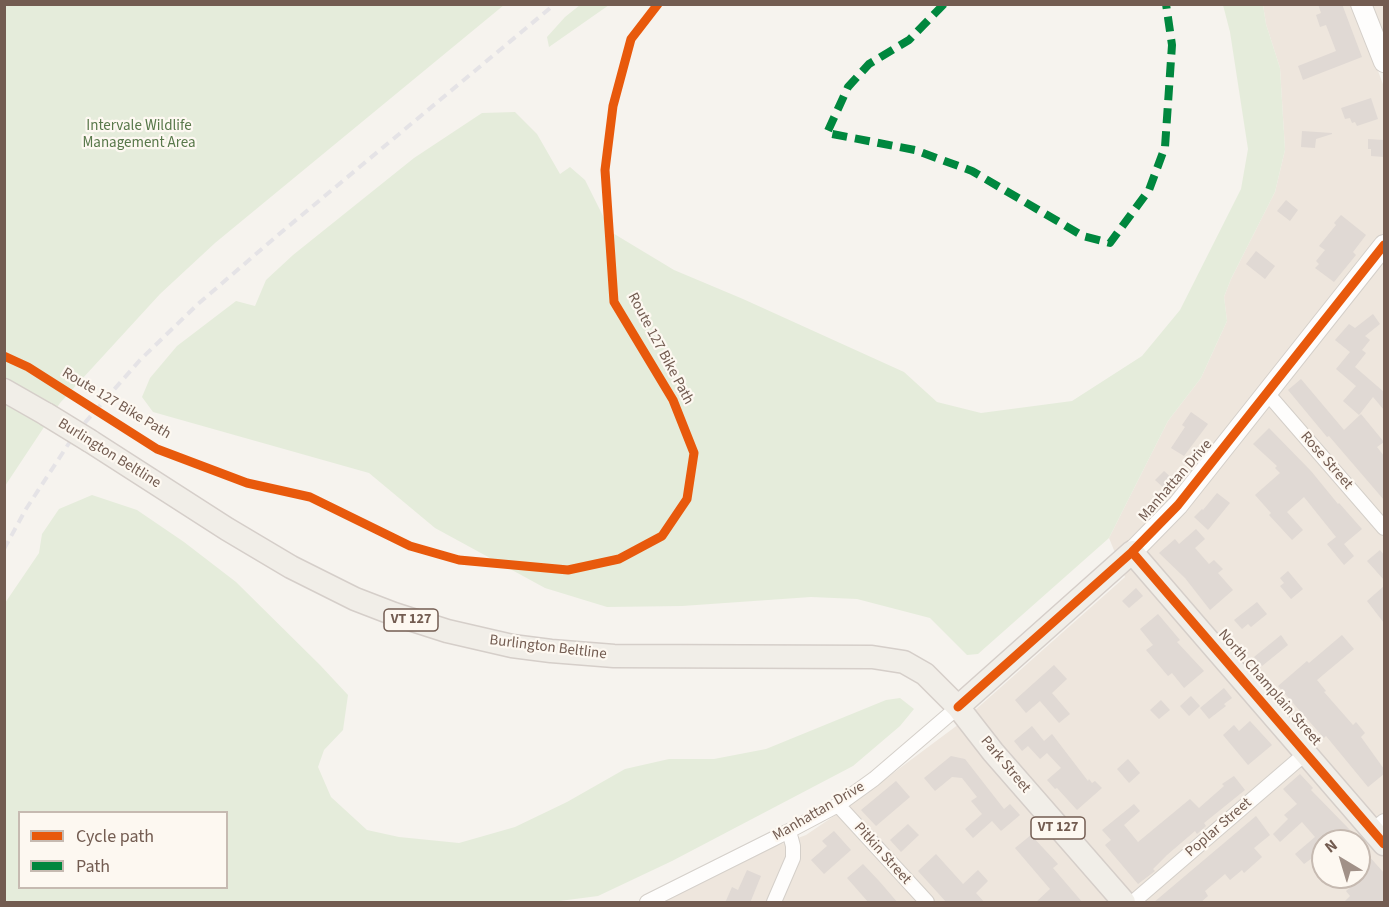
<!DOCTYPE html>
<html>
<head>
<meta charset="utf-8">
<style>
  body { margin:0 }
  #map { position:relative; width:1389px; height:907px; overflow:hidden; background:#f6f3ee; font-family:"Source Sans 3",sans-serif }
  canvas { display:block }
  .frame { position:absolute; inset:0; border:6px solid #735c51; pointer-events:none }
  .legend { position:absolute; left:18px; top:811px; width:210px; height:78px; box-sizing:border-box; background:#fdf8f1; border:2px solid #c6bab1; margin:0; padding:8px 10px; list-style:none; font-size:18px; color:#735c51 }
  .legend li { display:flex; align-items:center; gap:12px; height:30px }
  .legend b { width:30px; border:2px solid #c6bab1 }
  .north { position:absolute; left:1311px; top:829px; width:60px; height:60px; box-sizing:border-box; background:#fdf8f1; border:2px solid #c6bab1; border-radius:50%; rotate:322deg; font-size:16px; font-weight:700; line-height:24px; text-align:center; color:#735c51 }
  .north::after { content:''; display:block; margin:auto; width:21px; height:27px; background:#a19188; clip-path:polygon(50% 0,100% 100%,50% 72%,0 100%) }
</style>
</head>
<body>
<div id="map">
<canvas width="1389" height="907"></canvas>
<div class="frame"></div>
<ul class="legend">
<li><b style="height:8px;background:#e8590c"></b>Cycle path</li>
<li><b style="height:8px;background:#00873e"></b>Path</li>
</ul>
<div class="north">N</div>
</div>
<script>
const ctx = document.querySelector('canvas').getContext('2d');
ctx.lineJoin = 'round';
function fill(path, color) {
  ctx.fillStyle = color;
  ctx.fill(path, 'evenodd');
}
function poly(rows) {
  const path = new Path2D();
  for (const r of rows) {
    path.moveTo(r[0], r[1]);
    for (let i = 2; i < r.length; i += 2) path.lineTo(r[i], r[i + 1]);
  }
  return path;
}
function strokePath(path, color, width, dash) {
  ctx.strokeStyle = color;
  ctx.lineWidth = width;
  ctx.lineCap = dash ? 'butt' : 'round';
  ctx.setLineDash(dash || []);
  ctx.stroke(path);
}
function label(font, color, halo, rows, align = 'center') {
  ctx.font = font + ' "Source Sans 3",sans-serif';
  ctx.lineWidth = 4.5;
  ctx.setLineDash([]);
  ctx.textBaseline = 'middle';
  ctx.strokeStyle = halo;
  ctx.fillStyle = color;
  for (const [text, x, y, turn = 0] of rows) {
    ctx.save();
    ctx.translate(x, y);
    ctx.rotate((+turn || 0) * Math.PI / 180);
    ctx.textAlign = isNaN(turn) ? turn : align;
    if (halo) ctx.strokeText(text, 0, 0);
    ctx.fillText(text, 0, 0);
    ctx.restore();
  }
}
fill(poly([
  [1263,5,1384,5,1384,29,1365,36,1384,87,1384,902,1137,902,974,711,1125,577,1109,538,1168,421,1201,378,1227,321,1224,297,1231,279,1275,192,1285,150,1280,68,1266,24],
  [1323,841,1359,841,1359,877,1323,877],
  [959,724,1110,902,662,902,765,850,806,835,853,803]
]), '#eee6dd');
fill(poly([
  [5,5,504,5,215,243,160,294,60,403,5,486],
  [580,5,609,5,549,47,547,37,565,17],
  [1223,5,1263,5,1266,24,1280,68,1285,150,1275,192,1231,279,1224,297,1227,321,1201,378,1168,421,1109,538,978,654,967,655,930,618,857,599,811,597,682,606,607,607,545,588,435,528,369,473,153,412,142,397,150,378,177,346,236,301,255,306,266,280,293,255,414,158,482,113,515,112,537,134,560,174,570,167,585,180,611,232,674,270,743,299,904,372,937,402,981,413,1072,401,1142,356,1180,310,1241,189,1248,149,1230,32],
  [92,495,137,510,184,542,236,582,320,665,348,695,343,730,324,750,318,767,331,797,367,830,399,837,459,843,515,827,567,802,625,769,669,759,714,759,766,749,886,700,900,698,914,709,900,726,853,766,672,861,598,896,552,902,5,902,5,603,39,553,42,534,59,509],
  [226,812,226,888,20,888,20,812]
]), '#e5ecdb');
fill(poly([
  [1318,4,1342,4,1362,57,1303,80,1298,66,1336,51,1326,25,1320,27,1316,15,1321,13],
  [1371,98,1378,119,1357,126,1355,122,1352,123,1350,118,1345,119,1341,108],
  [1302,131,1332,133,1332,134,1316,139,1315,148,1301,147],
  [1368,139,1384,140,1384,157,1371,156,1371,149,1368,149],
  [1286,200,1298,210,1290,221,1277,211],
  [1341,215,1366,235,1353,252,1356,255,1334,282,1315,268,1319,264,1316,261,1325,250,1319,246,1336,225,1334,223],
  [1256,251,1275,266,1265,279,1246,264],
  [1373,314,1380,324,1365,336,1370,340,1362,350,1366,353,1355,367,1384,392,1384,410,1373,397,1359,415,1343,401,1356,386,1336,369,1350,352,1335,340,1349,324,1355,328],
  [1301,379,1344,430,1361,414,1384,442,1377,447,1384,456,1384,500,1329,436,1327,437,1288,390],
  [1191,412,1208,424,1184,456,1171,448,1185,427,1182,425],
  [1269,428,1311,471,1338,504,1339,503,1362,529,1344,544,1354,556,1344,565,1327,544,1336,537,1304,497,1287,512,1303,530,1292,540,1269,515,1271,513,1255,495,1280,473,1275,468,1277,466,1253,444],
  [1164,471,1175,481,1166,490,1155,480],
  [1217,493,1230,503,1208,530,1194,517,1202,509,1203,510],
  [1196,529,1205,539,1195,548,1209,564,1214,560,1223,569,1218,573,1233,590,1210,610,1185,578,1159,553,1175,539,1179,544],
  [1380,550,1384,555,1384,580,1367,561],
  [1288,571,1303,589,1291,599,1280,586,1284,583,1280,578],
  [1384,586,1384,623,1367,601],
  [1136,588,1143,596,1129,608,1122,601],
  [1257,602,1267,614,1251,627,1248,624,1242,629,1234,620],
  [1158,614,1180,640,1177,642,1204,671,1184,688,1172,673,1168,676,1146,650,1153,645,1140,629],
  [1281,635,1288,645,1262,666,1254,657],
  [1342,635,1354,649,1317,680,1326,691,1324,692,1353,725,1356,722,1365,733,1361,737,1384,769,1384,774,1368,787,1326,736,1324,738,1278,686,1307,661,1309,663],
  [1054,665,1067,679,1052,693,1070,714,1059,723,1040,701,1026,713,1015,700],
  [1224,688,1232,698,1224,704,1226,706,1209,719,1200,708],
  [1191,696,1200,706,1189,716,1180,706],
  [1161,700,1170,710,1159,719,1150,710],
  [1250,721,1272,745,1248,765,1223,735,1234,725,1239,731],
  [1032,726,1044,741,1052,734,1088,781,1089,779,1092,783,1095,781,1102,788,1077,810,1057,788,1055,789,1047,780,1061,768,1047,753,1040,759,1028,746,1022,751,1014,741],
  [951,756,965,759,1004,809,1010,804,1020,815,1001,831,992,821,973,838,965,829,982,814,971,801,977,797,962,778,952,777,935,791,924,778],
  [1128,759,1140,773,1129,783,1117,769],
  [1300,774,1313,788,1311,790,1350,830,1348,832,1355,841,1323,841,1323,850,1304,864,1295,854,1315,837,1302,822,1280,842,1273,834,1288,819,1284,815,1297,804,1283,789],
  [1234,776,1245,790,1204,823,1206,826,1197,834,1195,831,1167,855,1153,869,1155,871,1138,884,1105,845,1111,840,1102,830,1134,804,1140,811,1124,825,1138,842,1190,799,1199,808,1224,786,1222,784],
  [896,781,910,797,876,826,861,810],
  [1256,816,1270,835,1254,848,1262,857,1244,873,1242,870,1230,880,1225,874,1205,891,1208,896,1200,903,1153,903],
  [908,824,919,835,901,852,890,840],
  [834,831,851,850,824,874,811,860,827,846,822,841],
  [1031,835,1058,864,1053,868,1083,903,1035,903,1050,889,1015,848],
  [1359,845,1384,873,1384,903,1343,903,1350,896,1346,891,1351,887,1342,877,1359,877],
  [936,854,963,884,978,870,988,881,976,893,985,903,947,903,918,871],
  [863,864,880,882,898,903,869,903,847,878],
  [747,870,761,876,750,903,725,903,732,887,738,890]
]), '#e0d9d4');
const street = poly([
  [1267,393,1384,528],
  [838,805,927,902],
  [1373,830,1384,821],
  [647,902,789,831,838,805,874,779,958,707],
  [774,902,793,858,793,846,789,831],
  [1133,902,1306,753]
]);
const secondary = poly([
  [1361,4,1384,62],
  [1132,552,1178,505,1384,245]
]);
const primary = poly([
  [4,390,46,414],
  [90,441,227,529,291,567,355,599,394,614,447,631,512,646,551,651,614,656,872,657,904,662,925,674,958,707,993,752,1124,902],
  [958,707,1132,552,1384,844]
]);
strokePath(street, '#d4cfc9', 16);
strokePath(secondary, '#d4cfc9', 22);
strokePath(primary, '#d5cec9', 25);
strokePath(street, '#fefdfc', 14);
strokePath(secondary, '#fefdfc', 20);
strokePath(primary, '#f1eee8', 22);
strokePath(poly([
  [4,549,26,509,75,434,140,360,198,304,278,235,555,4]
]), '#e5e3e6', 4, [9, 6]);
const primaryBridge = poly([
  [46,414,90,441]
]);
strokePath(primaryBridge, '#d5cec9', 25, []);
strokePath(primaryBridge, '#f1eee8', 22);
strokePath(poly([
  [944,4,909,40,869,64,848,87,827,133,915,150,972,171,1083,236,1110,243,1149,190,1165,147,1172,45,1166,4]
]), '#00873e', 8, [15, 8]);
strokePath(poly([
  [4,356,28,367,157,449,247,483,310,497,410,546,459,560,568,570,619,559,662,536,687,499,694,453,673,400,614,302,605,170,613,106,631,39,658,4],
  [1132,552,1384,844],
  [958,707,1132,552,1178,505,1384,245]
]), '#e8590c', 9);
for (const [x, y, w] of [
  [411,620,54],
  [1058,828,54]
]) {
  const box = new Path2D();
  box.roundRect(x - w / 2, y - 11, w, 22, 4.5);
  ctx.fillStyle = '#fdf8f1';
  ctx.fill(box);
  strokePath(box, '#735c51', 1.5);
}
label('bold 14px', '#735c51', null, [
  ["VT 127",411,620],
  ["VT 127",1058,828]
]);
label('15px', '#58784a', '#fdf8f1', [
  ["Intervale Wildlife",139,127],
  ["Management Area",139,144]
]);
label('15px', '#735c51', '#fdf8f1', [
  ["Route 127 Bike Path",660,349,62],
  ["Route 127 Bike Path",116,404,31],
  ["Burlington Beltline",109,454,32],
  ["Rose Street",1326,461,49],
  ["Manhattan Drive",1176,481,-49],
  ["Burlington Beltline",548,648,7],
  ["North Champlain Street",1269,688,49],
  ["Park Street",1005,765,50],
  ["Manhattan Drive",819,812,-30],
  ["Poplar Street",1219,828,-41],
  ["Pitkin Street",882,854,48]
]);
</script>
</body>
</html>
